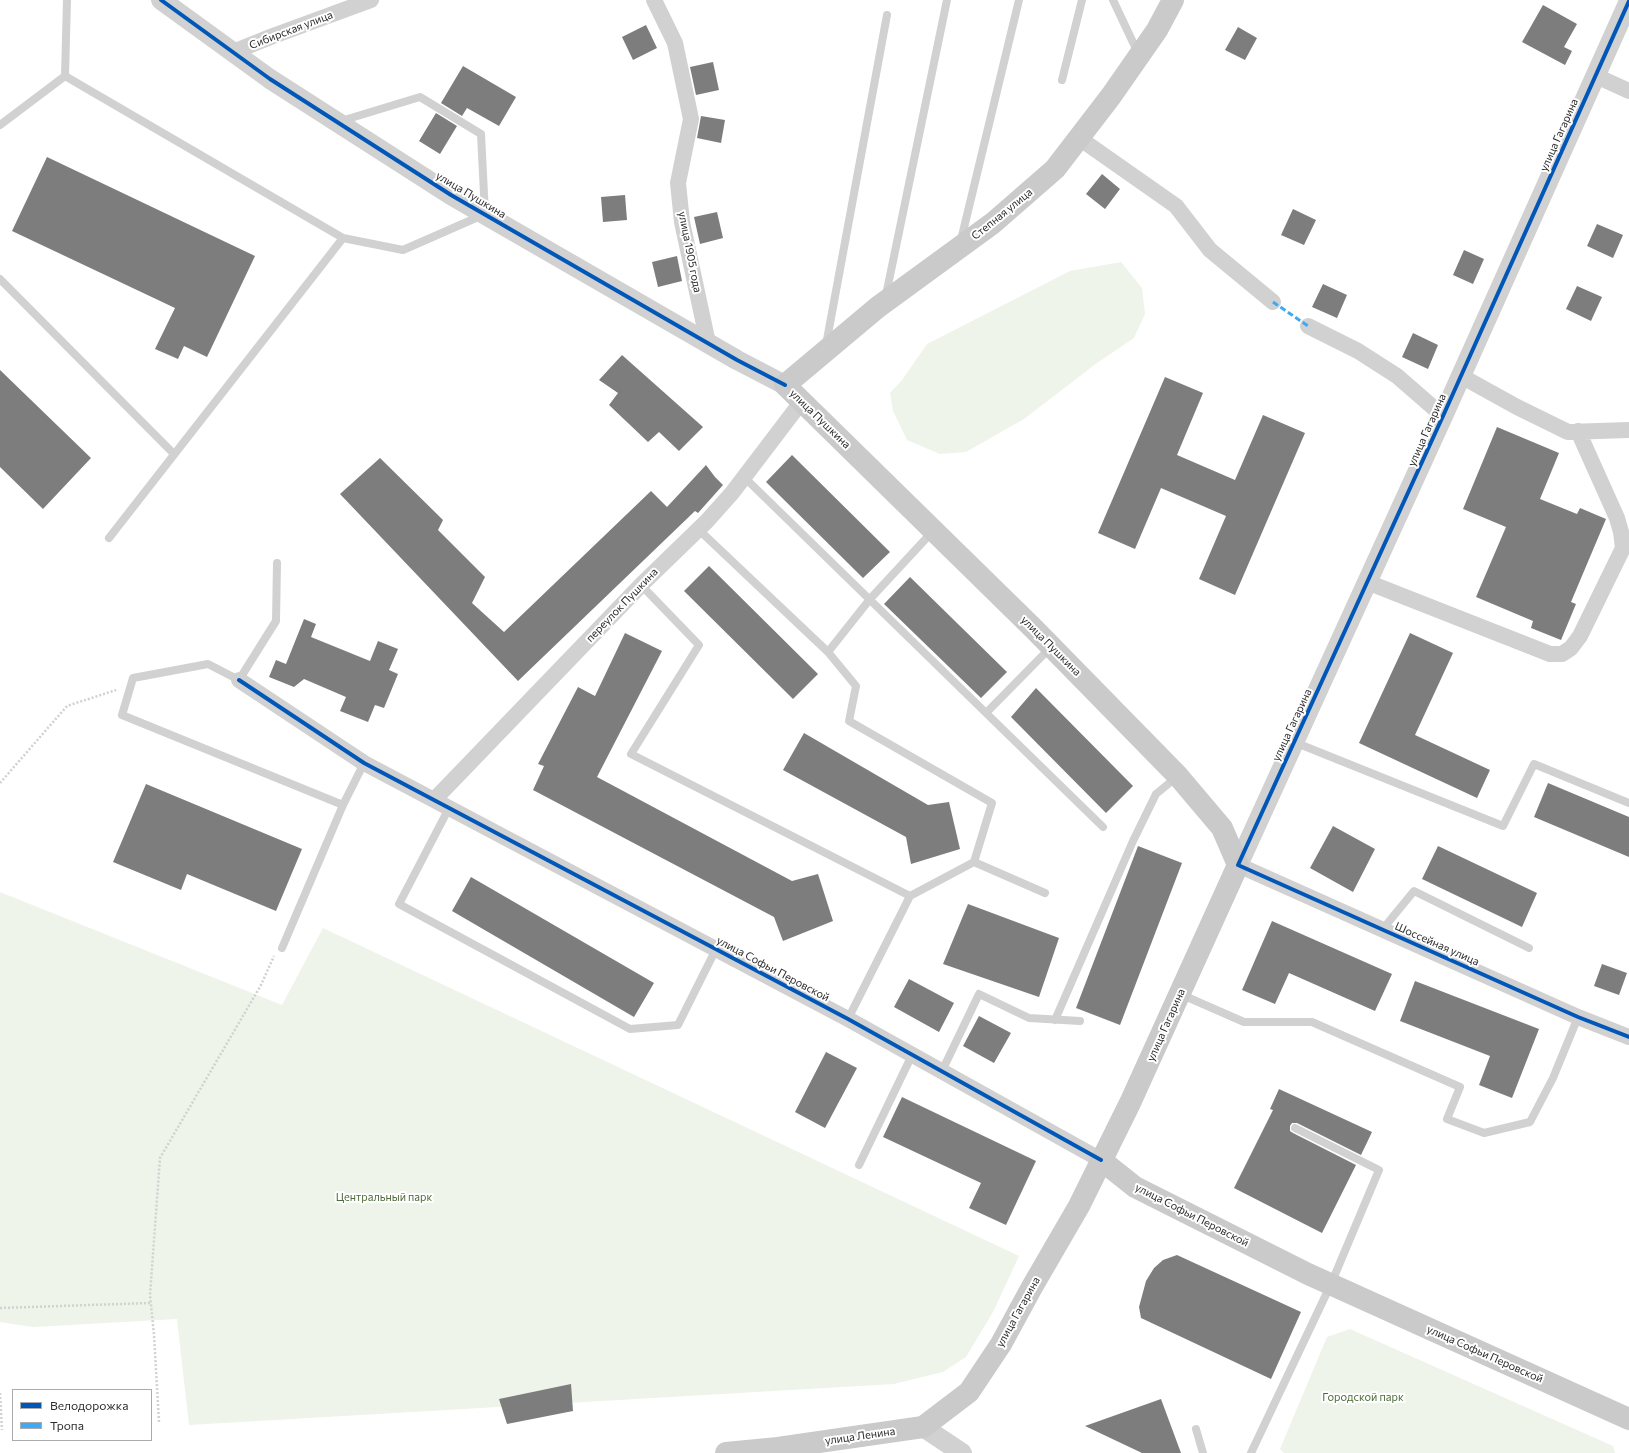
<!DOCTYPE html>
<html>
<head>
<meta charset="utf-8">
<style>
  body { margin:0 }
  #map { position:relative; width:1629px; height:1453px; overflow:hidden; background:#fff; font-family:Commissioner,sans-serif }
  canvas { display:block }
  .legend { position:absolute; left:12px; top:1389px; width:140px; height:52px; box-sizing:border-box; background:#fff; border:1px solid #ababab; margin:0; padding:5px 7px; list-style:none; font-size:12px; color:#2c2c2c }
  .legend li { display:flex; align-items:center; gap:8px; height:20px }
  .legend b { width:20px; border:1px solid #ababab }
</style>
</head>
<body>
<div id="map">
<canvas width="1629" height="1453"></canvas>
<ul class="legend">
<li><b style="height:5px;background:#0057b8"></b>Велодорожка</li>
<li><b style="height:5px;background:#3fa9f5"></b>Тропа</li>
</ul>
</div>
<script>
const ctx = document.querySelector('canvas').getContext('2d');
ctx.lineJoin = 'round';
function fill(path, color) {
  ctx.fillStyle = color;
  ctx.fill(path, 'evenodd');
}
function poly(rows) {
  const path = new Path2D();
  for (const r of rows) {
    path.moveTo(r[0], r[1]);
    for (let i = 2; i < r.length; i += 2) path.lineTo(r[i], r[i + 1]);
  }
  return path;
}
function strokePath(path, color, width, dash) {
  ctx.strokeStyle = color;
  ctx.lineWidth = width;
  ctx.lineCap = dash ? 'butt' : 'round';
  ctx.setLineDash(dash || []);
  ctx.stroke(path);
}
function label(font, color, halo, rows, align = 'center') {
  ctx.font = font + ' Commissioner,sans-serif';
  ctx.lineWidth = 4;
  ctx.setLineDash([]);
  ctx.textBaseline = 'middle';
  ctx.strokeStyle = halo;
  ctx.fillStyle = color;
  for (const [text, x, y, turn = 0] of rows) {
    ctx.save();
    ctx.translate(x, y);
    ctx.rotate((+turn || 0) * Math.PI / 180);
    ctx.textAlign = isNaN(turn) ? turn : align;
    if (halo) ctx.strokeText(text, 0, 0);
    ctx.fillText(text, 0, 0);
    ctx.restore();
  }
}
fill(poly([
  [1121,262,1142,288,1145,314,1134,338,1097,363,1024,419,966,452,940,454,907,440,893,411,890,393,902,380,927,344,1070,271],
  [0,892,282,1005,323,928,1019,1256,993,1312,966,1357,943,1372,894,1384,189,1425,177,1319,33,1327,0,1322],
  [1350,1329,1613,1446,1615,1453,1284,1453,1280,1449,1327,1337]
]), '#eef4ea');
fill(poly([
  [1543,5,1577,24,1564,47,1572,51,1565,65,1522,42],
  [646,25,657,48,633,60,622,37],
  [1238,27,1257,38,1245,60,1225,50],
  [713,62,719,90,696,95,690,67],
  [463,66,516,97,499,126,467,108,462,116,441,103],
  [436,113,457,126,440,154,419,141],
  [701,116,725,120,721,143,697,138],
  [47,157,255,256,207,357,184,346,178,359,155,349,175,308,12,231],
  [1102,174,1120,189,1105,209,1086,194],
  [625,195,627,220,603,222,601,197],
  [1293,209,1316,220,1304,245,1281,235],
  [717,212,723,238,700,244,694,217],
  [1597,224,1623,235,1613,258,1587,246],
  [1464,250,1484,259,1473,284,1453,275],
  [677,256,682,281,658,287,652,262],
  [1323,284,1347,295,1337,318,1312,307],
  [1577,286,1602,297,1591,321,1566,309],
  [1413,333,1438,345,1428,369,1402,357],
  [622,355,703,427,679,451,659,432,648,442,609,405,618,393,599,380],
  [0,370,91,458,43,509,0,467],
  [1165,377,1203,393,1177,455,1235,480,1263,415,1305,433,1235,595,1199,579,1226,516,1161,488,1135,549,1098,533],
  [1497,427,1559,453,1540,499,1577,514,1580,508,1606,519,1571,602,1576,604,1561,640,1531,628,1533,621,1476,597,1506,527,1463,509],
  [792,455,890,552,863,578,766,482],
  [380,458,443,520,438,530,485,577,472,603,504,632,651,491,667,507,706,465,715,477,723,485,698,513,695,511,518,681,340,494],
  [709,566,818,674,793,699,684,591],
  [910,577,1007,672,981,698,884,604],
  [304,619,316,624,311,637,370,661,378,641,398,649,389,670,398,674,384,708,375,705,368,722,340,711,346,697,304,679,294,687,269,677,276,660,286,664],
  [625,633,662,651,597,777,792,881,818,874,833,921,783,941,774,917,533,790,544,766,538,764,578,687,595,696],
  [1410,633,1453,653,1415,735,1490,770,1477,798,1359,743],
  [1036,688,1133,786,1106,813,1011,717],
  [804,733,928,805,949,802,960,849,911,864,906,837,783,770],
  [1548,783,1629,817,1629,857,1534,817],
  [146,784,302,849,276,911,187,874,181,890,113,862],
  [1333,826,1375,849,1353,892,1310,868],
  [1138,846,1182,863,1120,1025,1076,1008],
  [1438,846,1537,893,1522,927,1422,879],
  [471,877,654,983,634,1017,452,911],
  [968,904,1059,938,1039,997,943,964],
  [1272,921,1392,974,1375,1011,1289,973,1275,1004,1242,990],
  [1602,964,1627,973,1619,995,1594,986],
  [909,979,954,1003,939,1032,894,1007],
  [1415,981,1539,1029,1512,1098,1479,1085,1490,1056,1400,1021],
  [979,1016,1011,1033,994,1063,963,1046],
  [826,1052,857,1068,825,1128,795,1112],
  [1279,1089,1372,1132,1361,1155,1297,1123,1292,1123,1290,1126,1290,1131,1293,1133,1356,1165,1322,1233,1234,1188,1273,1110,1270,1109],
  [902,1097,1036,1161,1006,1225,969,1208,981,1183,883,1137],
  [1177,1255,1301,1312,1271,1379,1141,1318,1139,1307,1146,1281,1154,1268,1163,1260],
  [571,1384,573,1411,507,1424,499,1399],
  [1161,1399,1181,1453,1142,1453,1085,1426]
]), '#7d7d7d');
strokePath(poly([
  [0,783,67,706,116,690],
  [0,1308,150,1303],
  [0,1393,2,1430],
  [159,1422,154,1335,150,1295,160,1158,261,985,274,956]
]), '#d1d1d1', 2.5, [2, 2]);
strokePath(poly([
  [1113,0,1138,53],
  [65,76,67,0],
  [1062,80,1082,0],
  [0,125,65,76,343,238],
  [961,240,1019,0],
  [0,279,174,454],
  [886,295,947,0],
  [826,345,887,15],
  [744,477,1103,827],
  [698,529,828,652],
  [933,531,870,599,828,652,856,686,849,721,992,803,974,862],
  [109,538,343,238,403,250,485,214,481,134,420,97,341,121],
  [277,563,276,621,239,680,208,664,133,678,122,715,343,805],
  [641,585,699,645,631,754,910,896,848,1019],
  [986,713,1051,647],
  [1294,742,1503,826,1534,764,1629,803],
  [449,808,399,904,630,1029,678,1025,716,949],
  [910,896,974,862,1045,893],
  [1382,930,1414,891,1529,948],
  [282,948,343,805,364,763],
  [1180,994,1244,1022,1312,1022,1460,1087,1447,1119,1484,1133,1530,1122,1553,1078,1578,1017],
  [1055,1020,1133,841,1156,794,1178,776],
  [942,1071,979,994,1029,1018,1080,1021],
  [859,1165,912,1055],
  [1196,1429,1203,1453],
  [1251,1453,1331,1284,1379,1170,1295,1128]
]), '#d1d1d1', 8);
strokePath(poly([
  [654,0,675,43,691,119,678,183,682,222,708,343],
  [233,52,273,36,371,0],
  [1596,76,1629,91],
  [1079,138,1176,206,1210,250,1273,302],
  [1308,326,1358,351,1397,376,1443,416],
  [1461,376,1517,407,1568,432,1629,430],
  [1367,582,1550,654,1562,654,1571,648,1580,636,1623,548,1621,532,1617,518,1578,431],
  [239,680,364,763,848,1019,1101,1160],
  [434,800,641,585,707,521,732,493,802,401],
  [1238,865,1578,1017,1629,1037]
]), '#d1d1d1', 16);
strokePath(poly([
  [161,0,270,79,451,195,737,360,785,385],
  [1238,865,1443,416,1629,1],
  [923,1427,962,1453]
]), '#d1d1d1', 20);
strokePath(poly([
  [1101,1160,1135,1187,1308,1274,1629,1419],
  [726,1453,778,1448,923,1427,969,1392,1001,1344,1032,1287,1079,1206,1130,1103,1238,865,1222,828,1178,776,1034,629,785,385,878,307,993,223,1055,169,1111,96,1157,30,1173,0]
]), '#cacaca', 22);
strokePath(poly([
  [1273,302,1308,326]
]), '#3fa9f5', 3, [6, 3]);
strokePath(poly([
  [161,0,270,79,451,195,737,360,785,385],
  [1629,1,1443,416,1238,865,1578,1017,1629,1037],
  [239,680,364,763,848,1019,1101,1160]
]), '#0057b8', 4);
label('11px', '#2c2c2c', '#fff', [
  ["Сибирская улица",291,30,-21],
  ["улица Гагарина",1559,135,-66],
  ["улица Пушкина",471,195,31],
  ["Степная улица",1002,214,-39],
  ["улица 1905 года",690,252,79],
  ["улица Пушкина",820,419,44],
  ["улица Гагарина",1427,430,-66],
  ["переулок Пушкина",622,605,-46],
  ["улица Пушкина",1051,646,45],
  ["улица Гагарина",1292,725,-65],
  ["Шоссейная улица",1437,944,24],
  ["улица Софьи Перовской",773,969,28],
  ["улица Гагарина",1166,1025,-66],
  ["улица Софьи Перовской",1192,1215,27],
  ["улица Гагарина",1018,1312,-61],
  ["улица Софьи Перовской",1485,1354,24],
  ["улица Ленина",860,1436,-8]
]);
label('11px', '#4d6a38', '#fff', [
  ["Центральный парк",384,1197],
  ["Городской парк",1363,1397]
]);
</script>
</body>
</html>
